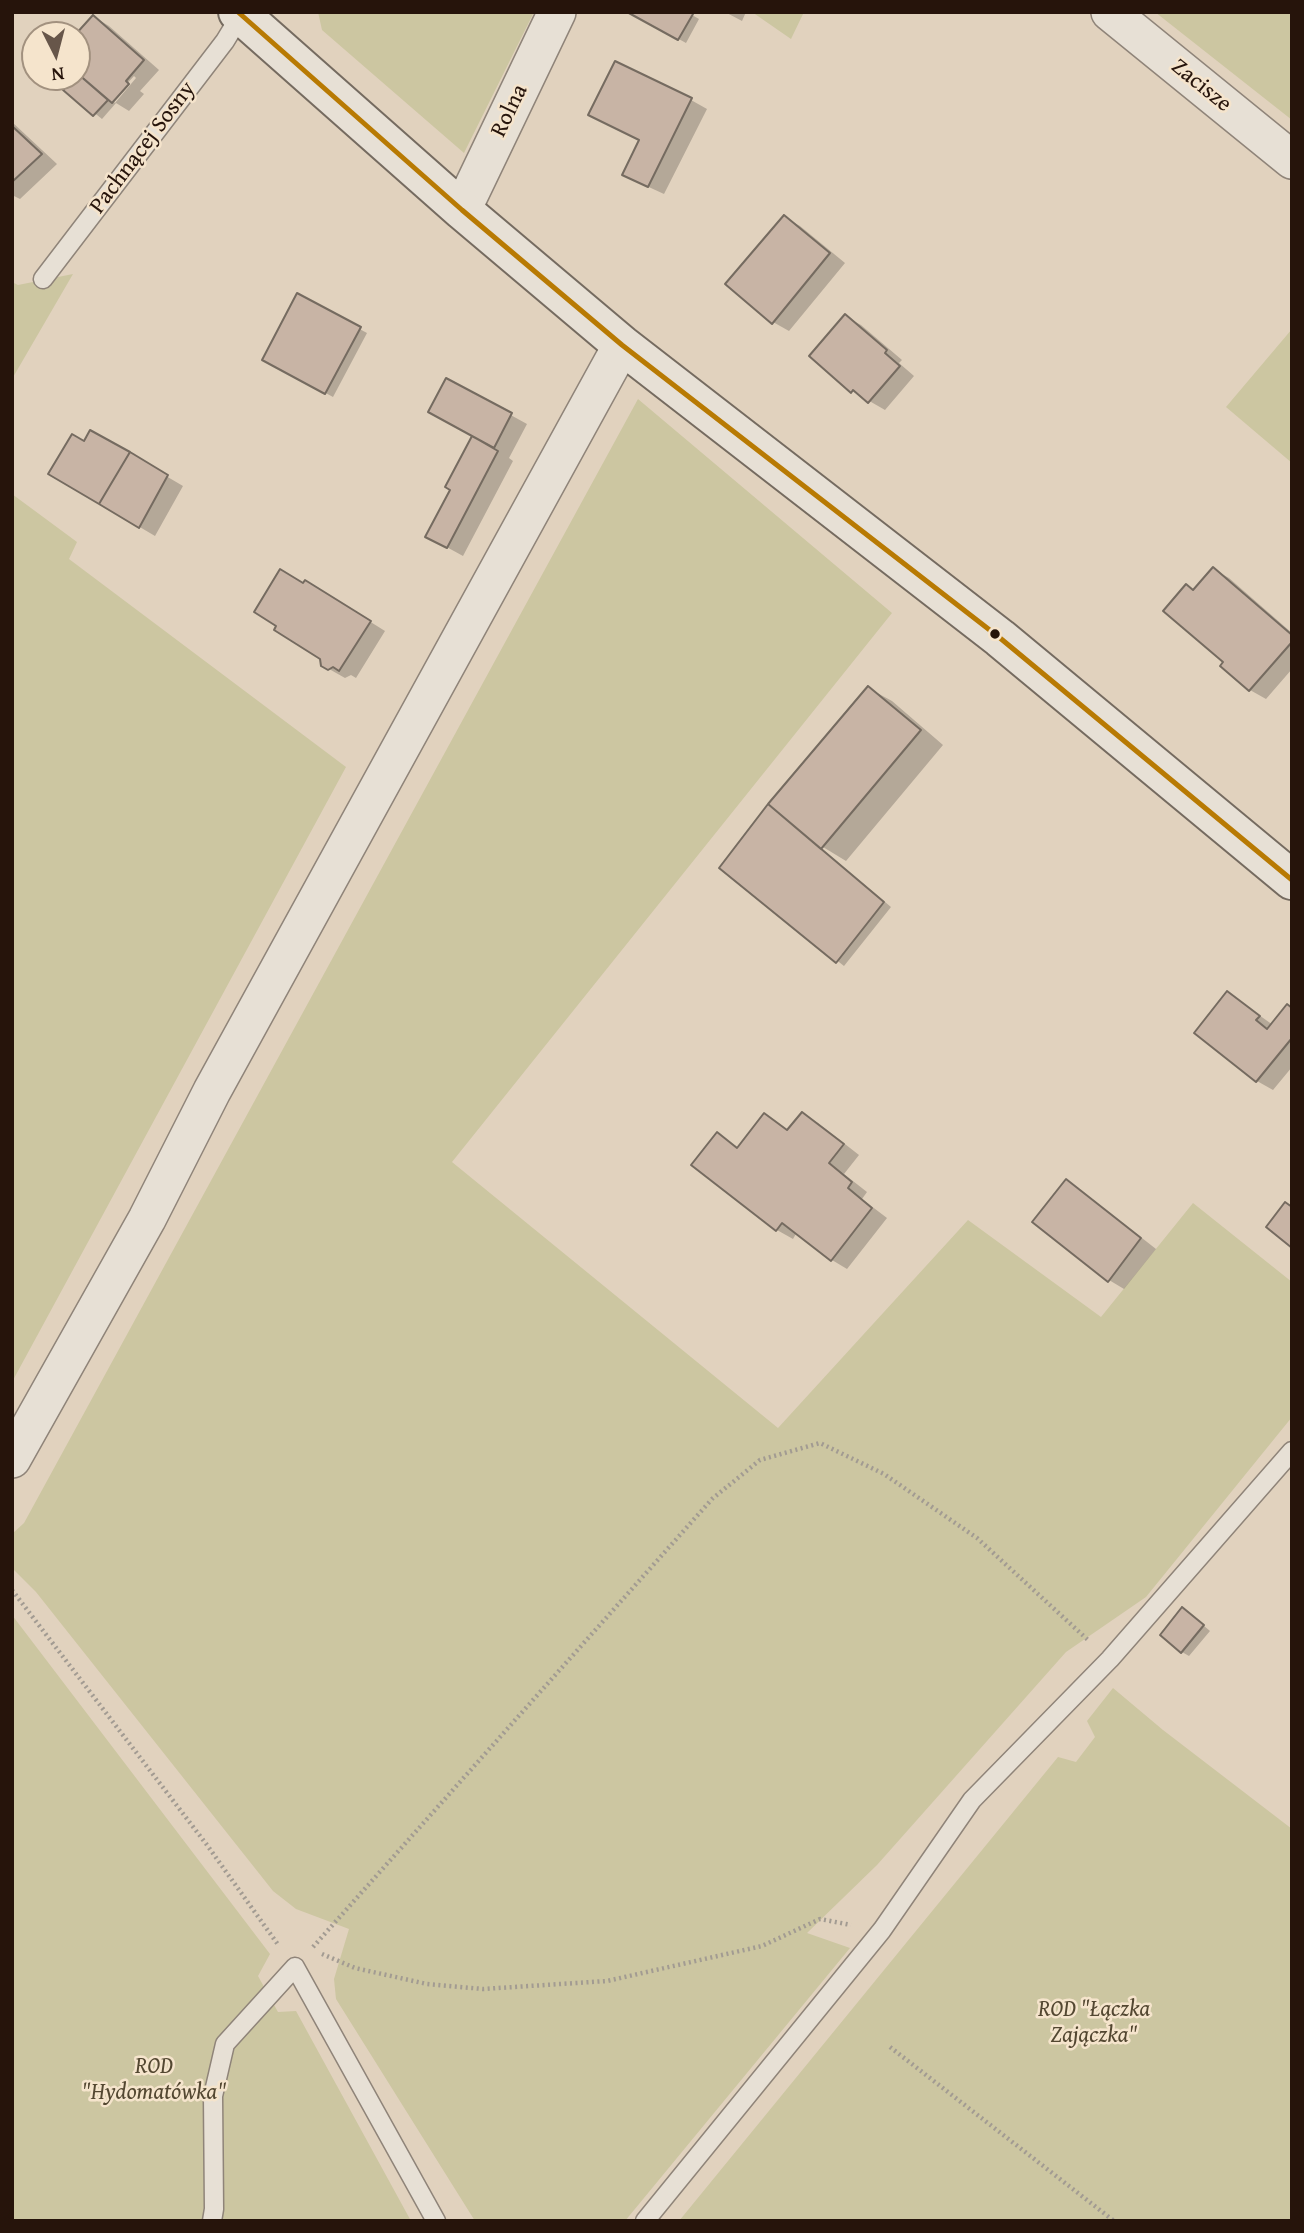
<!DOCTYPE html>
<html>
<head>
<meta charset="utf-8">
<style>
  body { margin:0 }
  #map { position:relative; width:1304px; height:2233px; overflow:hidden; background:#e1d2be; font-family:"Gentium Book Plus",serif }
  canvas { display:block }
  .frame { position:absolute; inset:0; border:14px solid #26140b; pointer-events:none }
  .north { position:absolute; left:21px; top:21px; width:70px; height:70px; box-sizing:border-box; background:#f5e4cc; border:2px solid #a2917f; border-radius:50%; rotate:174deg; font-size:19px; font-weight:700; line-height:28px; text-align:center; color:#26140b }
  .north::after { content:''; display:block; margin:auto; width:24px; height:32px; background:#67564a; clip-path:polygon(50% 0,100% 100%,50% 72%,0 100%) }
</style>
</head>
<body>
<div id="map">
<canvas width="1304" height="2233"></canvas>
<div class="frame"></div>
<div class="north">N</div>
</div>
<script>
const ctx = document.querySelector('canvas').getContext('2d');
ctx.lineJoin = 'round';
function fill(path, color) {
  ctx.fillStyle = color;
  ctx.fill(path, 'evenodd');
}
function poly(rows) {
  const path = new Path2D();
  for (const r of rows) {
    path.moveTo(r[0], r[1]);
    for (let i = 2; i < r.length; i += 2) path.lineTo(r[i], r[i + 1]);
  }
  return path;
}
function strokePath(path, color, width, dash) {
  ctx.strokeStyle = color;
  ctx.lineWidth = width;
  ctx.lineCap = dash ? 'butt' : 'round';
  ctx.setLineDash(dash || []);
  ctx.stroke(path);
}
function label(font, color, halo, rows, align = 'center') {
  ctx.font = font + ' "Gentium Book Plus",serif';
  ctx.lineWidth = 5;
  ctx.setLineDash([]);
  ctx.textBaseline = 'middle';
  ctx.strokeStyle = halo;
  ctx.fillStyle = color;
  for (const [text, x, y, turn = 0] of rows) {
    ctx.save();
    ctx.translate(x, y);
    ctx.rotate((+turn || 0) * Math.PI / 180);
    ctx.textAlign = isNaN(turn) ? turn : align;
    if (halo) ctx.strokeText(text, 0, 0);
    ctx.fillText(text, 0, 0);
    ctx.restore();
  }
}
fill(poly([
  [318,12,534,12,464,153,322,30],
  [752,12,804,12,791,39],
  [1155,12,1292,12,1292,120],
  [73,274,12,379,12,282,18,285],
  [1292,329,1292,463,1226,407],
  [638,399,892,613,452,1162,778,1428,968,1220,1101,1317,1193,1203,1292,1282,1292,1417,1146,1597,1066,1652,877,1865,807,1933,850,1948,625,2221,475,2221,336,1999,334,1979,349,1929,296,1909,273,1891,36,1592,12,1568,12,1534,24,1523],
  [12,494,77,542,69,559,346,767,12,1382],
  [12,1615,270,1954,258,1976,278,2012,296,2011,411,2221,12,2221],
  [1113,1688,1163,1730,1292,1829,1292,2221,679,2221,1058,1757,1076,1762,1095,1737,1087,1721]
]), '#ccc6a1');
fill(poly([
  [630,12,692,15,699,19,686,43],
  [725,12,746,12,742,21],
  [94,17,109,26,159,70,140,91,144,94,129,111,116,103,102,119,66,90,79,76,86,80],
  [134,76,136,78,115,103,112,100],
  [691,100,707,109,664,194,640,183],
  [12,122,57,164,20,199,12,195],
  [784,217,800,226,845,263,789,331,773,322],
  [298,296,367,333,333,397,264,359],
  [845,316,861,325,902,360,899,363,914,376,885,410,852,391],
  [447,380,527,424,509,458,513,461,463,556,443,545,452,489,447,487,474,436],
  [91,432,183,486,155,536,50,474,84,443],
  [1213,569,1229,578,1292,633,1292,669,1266,699,1250,690,1226,662,1187,586,1195,591],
  [321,591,385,631,356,678,351,675,345,678,322,665],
  [868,688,892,701,943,745,846,861,823,847,822,849,891,907,844,966,721,868],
  [1228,993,1273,1025,1292,1009,1292,1067,1273,1090,1257,1081,1196,1033],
  [803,1114,818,1123,859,1155,844,1174,867,1192,862,1199,887,1218,847,1269,832,1260,797,1232,793,1239,777,1230,717,1134,739,1148,765,1116,789,1131],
  [1066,1182,1082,1191,1156,1249,1124,1289,1109,1280],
  [1190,1614,1210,1631,1189,1656,1182,1652]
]), '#0003');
const building = poly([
  [627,12,690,12,693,14,678,40,627,12],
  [93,15,144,60,126,81,129,84,112,103,77,73,75,35,93,15],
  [615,61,692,98,648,187,622,175,639,140,588,115,615,61],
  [78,74,108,100,93,116,63,90,78,74],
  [12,126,42,154,12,182,12,126],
  [784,215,830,253,772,324,725,284,784,215],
  [297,293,361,327,325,394,262,360,297,293],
  [845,314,887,350,885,353,900,366,868,403,853,390,851,393,809,356,845,314],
  [446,378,512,413,494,448,428,412,446,378],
  [90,430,130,452,99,504,48,474,72,434,84,441,90,430],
  [472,436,498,451,447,548,425,537,450,490,445,487,472,436],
  [130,452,168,475,139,528,99,504,130,452],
  [1213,567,1292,635,1292,642,1249,691,1220,666,1223,662,1163,611,1186,584,1193,590,1213,567],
  [280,569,303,583,305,580,371,621,339,671,333,667,328,670,321,666,320,659,274,630,276,626,254,612,280,569],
  [868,686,921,730,821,849,768,804,868,686],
  [768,804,884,902,836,963,719,868,768,804],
  [1227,991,1260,1016,1256,1020,1267,1029,1287,1004,1292,1008,1292,1038,1256,1082,1194,1033,1227,991],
  [802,1112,844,1144,829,1163,852,1182,848,1188,872,1208,831,1261,782,1223,776,1231,691,1165,717,1132,737,1148,764,1113,787,1130,802,1112],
  [1066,1179,1141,1238,1108,1282,1032,1222,1066,1179],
  [1285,1202,1292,1207,1292,1248,1266,1227,1285,1202],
  [1182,1607,1204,1625,1181,1653,1160,1635,1182,1607]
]);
fill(building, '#c8b4a5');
strokePath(building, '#756b60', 2);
const lane = poly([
  [43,279,225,41,242,13],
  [212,2221,214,2209,213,2096,225,2044,295,1967,436,2221],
  [645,2221,882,1930,972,1800,1110,1659,1292,1451]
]);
const street = poly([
  [1110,12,1292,160],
  [462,210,557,12],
  [12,1459,147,1219,212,1091,622,345]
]);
const secondary = poly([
  [238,12,462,210,622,345,1000,638,1292,880]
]);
strokePath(lane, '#8f8479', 21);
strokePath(street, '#8f8479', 40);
strokePath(secondary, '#756b60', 42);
strokePath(poly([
  [12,1590,207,1845,279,1946],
  [313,1947,712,1499,760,1460,820,1443,884,1474,977,1538,1088,1640],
  [322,1954,355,1968,427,1984,483,1989,607,1981,762,1946,820,1919,851,1925],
  [890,2047,1114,2221]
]), '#a29b92', 4.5, [2, 3.5]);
strokePath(lane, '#e7e0d5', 18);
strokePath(street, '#e7e0d5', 37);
strokePath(secondary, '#e7e0d5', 38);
strokePath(poly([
  [238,12,462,210,622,345,1000,638,1292,880]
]), '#b87a03', 5);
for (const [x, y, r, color] of [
  [995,634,6,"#26140b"]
]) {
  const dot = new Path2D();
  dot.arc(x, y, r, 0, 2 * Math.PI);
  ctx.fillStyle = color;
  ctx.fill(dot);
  strokePath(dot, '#f5e4cc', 2.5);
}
label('23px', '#26140b', '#f5e4cc', [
  ["Zacisze",1201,86,39],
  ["Rolna",510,111,-64],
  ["Pachnącej Sosny",143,148,-53]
]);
label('italic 23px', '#534731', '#f5e4cc', [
  ["ROD \"Łączka",1094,2010],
  ["Zajączka\"",1094,2036],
  ["ROD",154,2067],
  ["\"Hydomatówka\"",154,2093]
]);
</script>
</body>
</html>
